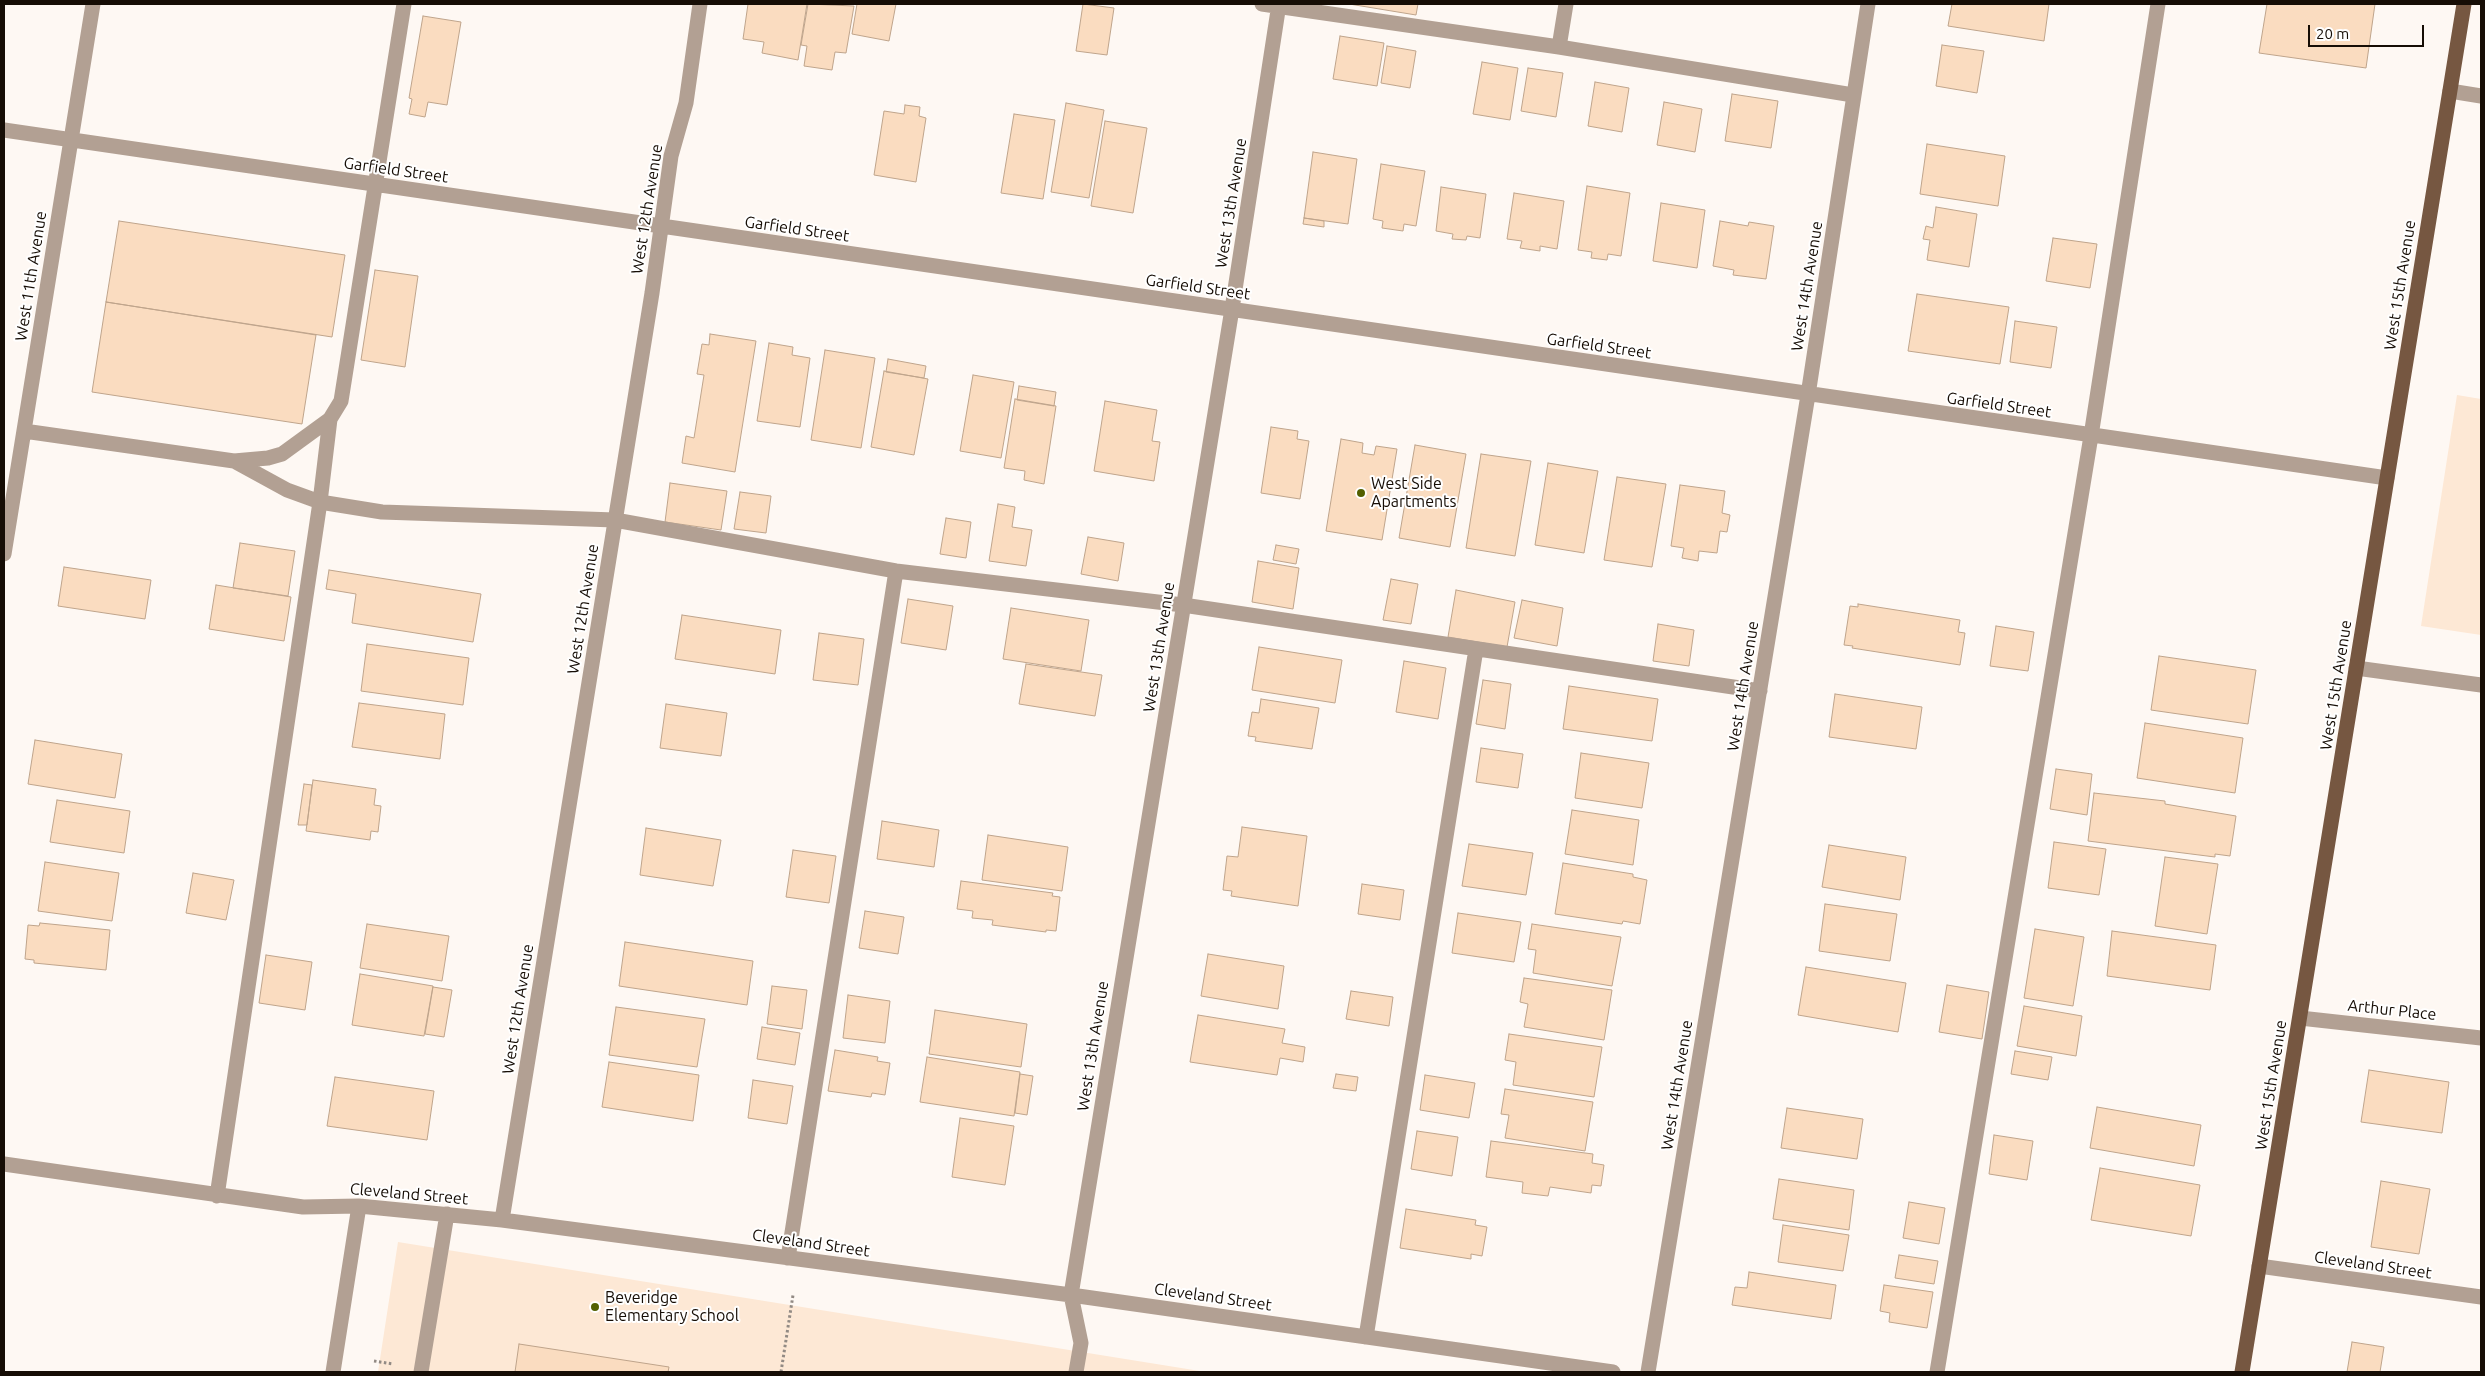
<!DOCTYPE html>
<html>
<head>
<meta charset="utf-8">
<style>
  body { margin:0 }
  #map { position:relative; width:2485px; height:1376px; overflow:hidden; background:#fef8f3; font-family:Ubuntu,sans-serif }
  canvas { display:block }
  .frame { position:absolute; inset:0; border:5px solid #160d05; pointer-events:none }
  .scale { position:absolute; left:2308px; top:25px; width:116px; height:22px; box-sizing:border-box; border:2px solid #160d05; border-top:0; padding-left:6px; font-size:15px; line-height:18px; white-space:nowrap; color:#160d05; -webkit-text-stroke:4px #fff; paint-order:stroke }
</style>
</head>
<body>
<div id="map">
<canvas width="2485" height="1376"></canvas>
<div class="frame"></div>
<div class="scale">20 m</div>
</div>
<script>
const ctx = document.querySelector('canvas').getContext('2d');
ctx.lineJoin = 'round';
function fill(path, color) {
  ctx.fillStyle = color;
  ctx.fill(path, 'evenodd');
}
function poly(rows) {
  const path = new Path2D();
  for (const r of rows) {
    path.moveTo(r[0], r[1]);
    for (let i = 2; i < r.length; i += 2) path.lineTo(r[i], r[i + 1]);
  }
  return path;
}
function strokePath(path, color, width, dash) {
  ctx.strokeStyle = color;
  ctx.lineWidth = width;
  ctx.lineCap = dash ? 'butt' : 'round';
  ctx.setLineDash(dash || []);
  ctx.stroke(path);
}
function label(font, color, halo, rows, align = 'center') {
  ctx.font = font + ' Ubuntu,sans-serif';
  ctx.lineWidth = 4;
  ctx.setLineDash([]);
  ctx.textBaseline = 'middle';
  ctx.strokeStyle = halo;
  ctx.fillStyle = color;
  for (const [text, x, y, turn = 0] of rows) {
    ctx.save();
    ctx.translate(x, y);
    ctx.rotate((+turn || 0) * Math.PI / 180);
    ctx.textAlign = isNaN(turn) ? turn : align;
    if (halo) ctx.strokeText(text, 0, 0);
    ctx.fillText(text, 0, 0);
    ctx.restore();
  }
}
fill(poly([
  [2457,395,2481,399,2481,635,2421,626],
  [398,1242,1206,1372,378,1372]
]), '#fde8d5');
const building = poly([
  [748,4,807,4,798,60,762,53,764,42,743,39,748,4],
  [808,4,854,6,846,53,835,52,832,70,804,66,807,46,801,45,808,4],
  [857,4,896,4,889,41,852,34,857,4],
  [1083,4,1114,8,1107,55,1076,51,1083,4],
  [1349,4,1418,4,1416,15,1349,4],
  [1952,4,2049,4,2044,41,1948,26,1952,4],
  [2267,4,2375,4,2366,68,2259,53,2267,4],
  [423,16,461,22,447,105,428,102,425,117,409,114,412,99,409,98,423,16],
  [1340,36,1384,43,1377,86,1333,79,1340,36],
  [1942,45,1984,51,1977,93,1936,86,1942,45],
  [1387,46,1416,51,1410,88,1381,83,1387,46],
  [1482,62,1518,68,1510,120,1473,114,1482,62],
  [1528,68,1563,73,1556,117,1521,111,1528,68],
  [1595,82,1629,88,1622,132,1588,126,1595,82],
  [1732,94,1778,101,1771,148,1725,141,1732,94],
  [1664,102,1702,109,1695,152,1657,145,1664,102],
  [1066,103,1104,110,1089,198,1051,192,1066,103],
  [905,105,920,107,919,116,926,118,916,182,874,175,884,111,904,114,905,105],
  [1014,114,1055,120,1043,199,1001,193,1014,114],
  [1105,121,1147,128,1133,213,1091,206,1105,121],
  [1927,144,2005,156,1998,206,1920,194,1927,144],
  [1313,152,1357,159,1348,224,1304,218,1313,152],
  [1381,164,1425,171,1416,226,1404,224,1403,231,1382,228,1383,221,1373,219,1381,164],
  [1587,186,1630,193,1621,256,1608,254,1607,260,1591,258,1592,252,1578,250,1587,186],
  [1441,187,1486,194,1480,238,1467,236,1466,240,1452,239,1453,234,1436,231,1441,187],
  [1514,193,1564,201,1557,249,1540,246,1540,251,1520,248,1522,241,1507,239,1514,193],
  [1661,203,1705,210,1697,268,1653,261,1661,203],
  [1936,207,1977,214,1969,267,1927,260,1930,240,1923,239,1926,226,1933,228,1936,207],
  [1304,218,1324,221,1324,227,1303,224,1304,218],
  [119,221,345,255,332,337,106,302,119,221],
  [1720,221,1748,226,1749,222,1774,226,1766,279,1733,275,1734,270,1713,266,1720,221],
  [2053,238,2097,244,2090,288,2046,281,2053,238],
  [375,270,418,276,405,367,361,360,375,270],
  [1917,294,2009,307,2000,364,1908,351,1917,294],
  [106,302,316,335,302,424,92,392,106,302],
  [2015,321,2057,327,2051,368,2010,362,2015,321],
  [710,334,756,341,735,472,682,463,686,436,694,438,704,375,697,374,702,344,709,345,710,334],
  [769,343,793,347,792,355,810,358,800,427,757,421,769,343],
  [825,350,875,358,861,448,811,440,825,350],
  [888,359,926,366,924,378,886,372,888,359],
  [884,371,928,379,914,455,871,447,884,371],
  [973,375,1014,382,1001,458,960,451,973,375],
  [1019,386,1056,392,1054,406,1017,400,1019,386],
  [1015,399,1056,406,1044,484,1024,480,1025,471,1004,468,1015,399],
  [1105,401,1157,410,1152,441,1160,442,1154,481,1094,471,1105,401],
  [1271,427,1298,431,1297,439,1309,441,1300,499,1261,493,1271,427],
  [1341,439,1363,443,1362,453,1374,455,1376,446,1397,449,1382,540,1326,531,1341,439],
  [1415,445,1466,454,1450,547,1399,538,1415,445],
  [1481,454,1531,461,1515,556,1466,548,1481,454],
  [1548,463,1598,471,1584,553,1535,545,1548,463],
  [1617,477,1666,484,1652,567,1604,560,1617,477],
  [670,483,727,491,721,530,665,522,670,483],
  [1680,485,1725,491,1722,513,1730,515,1727,532,1720,531,1717,553,1699,551,1698,561,1682,558,1684,548,1671,546,1680,485],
  [740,492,771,496,766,533,734,529,740,492],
  [998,504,1015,507,1012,527,1032,530,1026,566,989,561,998,504],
  [946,518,971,522,966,558,940,554,946,518],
  [1088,537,1124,543,1118,581,1081,574,1088,537],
  [240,543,295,551,288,596,233,588,240,543],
  [1276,545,1299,549,1296,564,1273,560,1276,545],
  [1258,561,1299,568,1293,609,1252,602,1258,561],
  [64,567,151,580,145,619,58,606,64,567],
  [329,570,481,594,473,642,352,623,356,594,326,589,329,570],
  [1391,579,1418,584,1411,624,1383,620,1391,579],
  [216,585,291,597,284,641,209,629,216,585],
  [1456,590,1515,602,1507,647,1448,637,1456,590],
  [908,599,953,606,946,650,901,643,908,599],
  [1522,600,1563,608,1557,646,1514,638,1522,600],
  [1858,604,1960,620,1958,632,1965,633,1960,665,1852,648,1853,646,1844,645,1850,606,1858,607,1858,604],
  [1011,608,1089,620,1081,671,1003,659,1011,608],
  [682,615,781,630,775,674,675,659,682,615],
  [1658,624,1694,630,1689,666,1653,661,1658,624],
  [1996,626,2034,632,2028,671,1990,666,1996,626],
  [819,633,864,639,858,685,813,680,819,633],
  [367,644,469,658,463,705,361,691,367,644],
  [1259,647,1342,660,1335,703,1252,690,1259,647],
  [2159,656,2256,670,2248,724,2151,710,2159,656],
  [1404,661,1446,668,1438,719,1396,712,1404,661],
  [1026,664,1102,675,1095,716,1019,704,1026,664],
  [1483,680,1511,684,1505,729,1476,724,1483,680],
  [1569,686,1658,699,1652,741,1563,729,1569,686],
  [1835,694,1922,707,1916,749,1829,737,1835,694],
  [1261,699,1319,708,1312,749,1255,741,1256,737,1248,736,1252,712,1259,713,1261,699],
  [359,703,445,714,440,759,352,747,359,703],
  [666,704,727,713,721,756,660,748,666,704],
  [2145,723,2243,738,2235,793,2137,778,2145,723],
  [35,740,122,754,115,798,28,784,35,740],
  [1481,748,1523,754,1518,788,1476,782,1481,748],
  [1581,753,1649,763,1642,808,1575,798,1581,753],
  [2056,769,2092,774,2087,815,2050,809,2056,769],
  [313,780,376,789,374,805,381,806,378,832,371,831,370,840,306,831,313,780],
  [304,784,312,785,307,825,298,825,304,784],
  [2094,793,2165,801,2165,804,2236,816,2230,856,2215,854,2215,857,2088,841,2094,793],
  [57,800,130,811,124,853,50,842,57,800],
  [1572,810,1639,820,1633,865,1565,854,1572,810],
  [882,821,939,830,934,867,877,859,882,821],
  [1242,827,1307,836,1298,906,1231,896,1232,891,1223,890,1227,856,1238,857,1242,827],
  [646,828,721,840,713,886,640,875,646,828],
  [988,835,1068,847,1062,891,982,880,988,835],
  [2054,842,2106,849,2099,895,2048,888,2054,842],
  [1469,844,1533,853,1526,895,1462,886,1469,844],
  [1829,845,1906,857,1900,900,1822,887,1829,845],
  [793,850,836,856,829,903,786,897,793,850],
  [2165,857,2218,864,2207,934,2155,926,2165,857],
  [45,862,119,873,112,921,38,911,45,862],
  [1563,863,1633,874,1633,877,1647,880,1640,924,1623,921,1622,924,1555,914,1563,863],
  [193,873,234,880,226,920,186,913,193,873],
  [961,881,1053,893,1052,896,1060,897,1056,931,1046,930,1046,932,992,925,993,920,972,918,973,911,957,909,961,881],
  [1362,884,1404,890,1400,920,1358,914,1362,884],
  [1825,904,1897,914,1890,961,1819,951,1825,904],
  [865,911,904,917,898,954,859,948,865,911],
  [1458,913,1521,922,1514,962,1452,953,1458,913],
  [40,923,110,930,106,970,34,963,34,960,25,959,28,925,39,926,40,923],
  [367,924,449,936,442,981,360,968,367,924],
  [1532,924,1621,937,1612,986,1533,973,1536,950,1528,949,1532,924],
  [2035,929,2084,937,2073,1006,2024,998,2035,929],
  [2112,931,2216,945,2210,990,2107,976,2112,931],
  [625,942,753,961,747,1005,619,986,625,942],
  [1208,954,1284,966,1278,1009,1201,996,1208,954],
  [266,955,312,962,305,1010,259,1003,266,955],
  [1806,967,1906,983,1898,1032,1798,1015,1806,967],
  [360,974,433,986,424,1036,352,1025,360,974],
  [1524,978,1612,990,1604,1040,1524,1027,1528,1004,1520,1002,1524,978],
  [1947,985,1989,992,1982,1039,1939,1032,1947,985],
  [772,986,807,990,802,1029,767,1024,772,986],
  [433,987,452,990,444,1037,425,1034,433,987],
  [1351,991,1393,997,1389,1026,1346,1019,1351,991],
  [848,995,890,1001,885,1043,843,1038,848,995],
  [2024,1006,2082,1016,2076,1056,2017,1046,2024,1006],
  [616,1007,705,1019,697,1067,609,1055,616,1007],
  [935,1010,1027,1024,1021,1067,929,1054,935,1010],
  [1198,1015,1285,1029,1282,1043,1305,1047,1303,1062,1280,1058,1277,1075,1190,1062,1198,1015],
  [762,1027,800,1033,795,1065,757,1059,762,1027],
  [1509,1034,1602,1047,1594,1097,1513,1085,1516,1062,1505,1060,1509,1034],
  [835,1050,878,1057,877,1061,890,1063,885,1095,872,1093,871,1097,828,1091,835,1050],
  [2015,1051,2052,1057,2048,1080,2011,1074,2015,1051],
  [927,1057,1020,1072,1014,1116,920,1102,927,1057],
  [609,1062,699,1075,693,1121,602,1107,609,1062],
  [2369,1070,2449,1082,2442,1133,2361,1122,2369,1070],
  [1020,1074,1033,1076,1027,1115,1015,1113,1020,1074],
  [1336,1074,1358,1077,1356,1091,1333,1088,1336,1074],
  [1425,1075,1475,1083,1469,1118,1420,1110,1425,1075],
  [335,1077,434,1091,427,1140,327,1126,335,1077],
  [753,1080,793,1086,787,1124,748,1118,753,1080],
  [1505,1089,1593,1102,1585,1151,1505,1138,1509,1115,1501,1114,1505,1089],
  [2097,1107,2201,1125,2194,1166,2090,1148,2097,1107],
  [1787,1108,1863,1119,1857,1159,1781,1148,1787,1108],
  [960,1118,1014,1126,1005,1185,952,1177,960,1118],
  [1417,1131,1458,1137,1452,1176,1411,1169,1417,1131],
  [1994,1135,2033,1141,2027,1180,1989,1174,1994,1135],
  [1491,1141,1593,1154,1592,1163,1604,1165,1601,1186,1592,1185,1591,1193,1550,1187,1548,1196,1522,1193,1523,1182,1486,1177,1491,1141],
  [2100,1168,2200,1185,2191,1236,2091,1220,2100,1168],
  [1779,1179,1854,1190,1849,1230,1773,1219,1779,1179],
  [2381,1181,2430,1189,2419,1254,2371,1247,2381,1181],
  [1909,1202,1945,1208,1939,1244,1903,1238,1909,1202],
  [1406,1209,1476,1220,1475,1225,1487,1227,1482,1256,1471,1254,1471,1259,1400,1248,1406,1209],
  [1783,1225,1849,1235,1843,1271,1778,1262,1783,1225],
  [1899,1255,1938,1261,1934,1284,1895,1278,1899,1255],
  [1749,1272,1836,1285,1831,1319,1732,1305,1735,1287,1747,1288,1749,1272],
  [1884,1285,1933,1292,1927,1328,1889,1322,1890,1313,1880,1311,1884,1285],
  [2352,1342,2384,1347,2380,1372,2347,1372,2352,1342],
  [519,1344,669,1367,668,1372,515,1372,519,1344]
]);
fill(building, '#fadcc0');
strokePath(building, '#bfa48b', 1);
strokePath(poly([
  [374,1361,393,1364],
  [781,1372,793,1295]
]), '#928a84', 3, [2.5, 2.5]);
strokePath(poly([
  [1262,4,1559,47,1853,95],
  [1559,47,1566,4],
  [2450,91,2481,96],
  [4,130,2387,478],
  [24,431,234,461,268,458,282,454,330,419,341,401,404,4],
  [234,461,287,490,320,502,382,512,615,520,896,571,1183,605,1760,691],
  [4,554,93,4],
  [2356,668,2481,685],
  [2300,1018,2481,1038],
  [4,1164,303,1207,359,1206,502,1220,1071,1295,1613,1372],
  [217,1196,320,502,330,419],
  [502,1220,652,293,671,156,686,103,700,4],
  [788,1258,896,571],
  [2259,1266,2481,1297],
  [1366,1337,1476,649],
  [333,1372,359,1206],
  [421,1372,447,1214],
  [1076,1372,1081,1343,1071,1295,1232,309,1279,4],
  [1648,1372,1808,395,1868,4],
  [1937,1372,2091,436,2158,4]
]), '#b2a093', 15);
strokePath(poly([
  [2242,1372,2464,4]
]), '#765741', 15);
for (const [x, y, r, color] of [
  [1361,493,5,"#525f00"],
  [595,1307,5,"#525f00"]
]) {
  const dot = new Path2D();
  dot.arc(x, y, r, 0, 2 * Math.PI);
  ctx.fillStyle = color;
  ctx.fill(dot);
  strokePath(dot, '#fff', 2);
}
label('16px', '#160d05', '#fff', [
  ["Garfield Street",396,170,8],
  ["West 13th Avenue",1231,203,-81],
  ["West 12th Avenue",647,209,-81],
  ["Garfield Street",797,229,8],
  ["West 11th Avenue",31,276,-81],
  ["West 15th Avenue",2400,285,-81],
  ["West 14th Avenue",1807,286,-81],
  ["Garfield Street",1198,287,8],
  ["Garfield Street",1599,346,8],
  ["Garfield Street",1999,405,8],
  ["West 12th Avenue",583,609,-81],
  ["West 13th Avenue",1159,647,-81],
  ["West 15th Avenue",2336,685,-81],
  ["West 14th Avenue",1743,686,-81],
  ["West 12th Avenue",518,1009,-81],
  ["Arthur Place",2392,1010,6],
  ["West 13th Avenue",1093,1046,-81],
  ["West 14th Avenue",1677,1085,-81],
  ["West 15th Avenue",2271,1085,-81],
  ["Cleveland Street",409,1194,5],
  ["Cleveland Street",811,1243,8],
  ["Cleveland Street",2373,1265,8],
  ["Cleveland Street",1213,1297,8]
]);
label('16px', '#160d05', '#fff', [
  ["West Side",1371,484],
  ["Apartments",1371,502],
  ["Beveridge",605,1298],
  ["Elementary School",605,1316]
], 'left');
</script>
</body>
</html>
